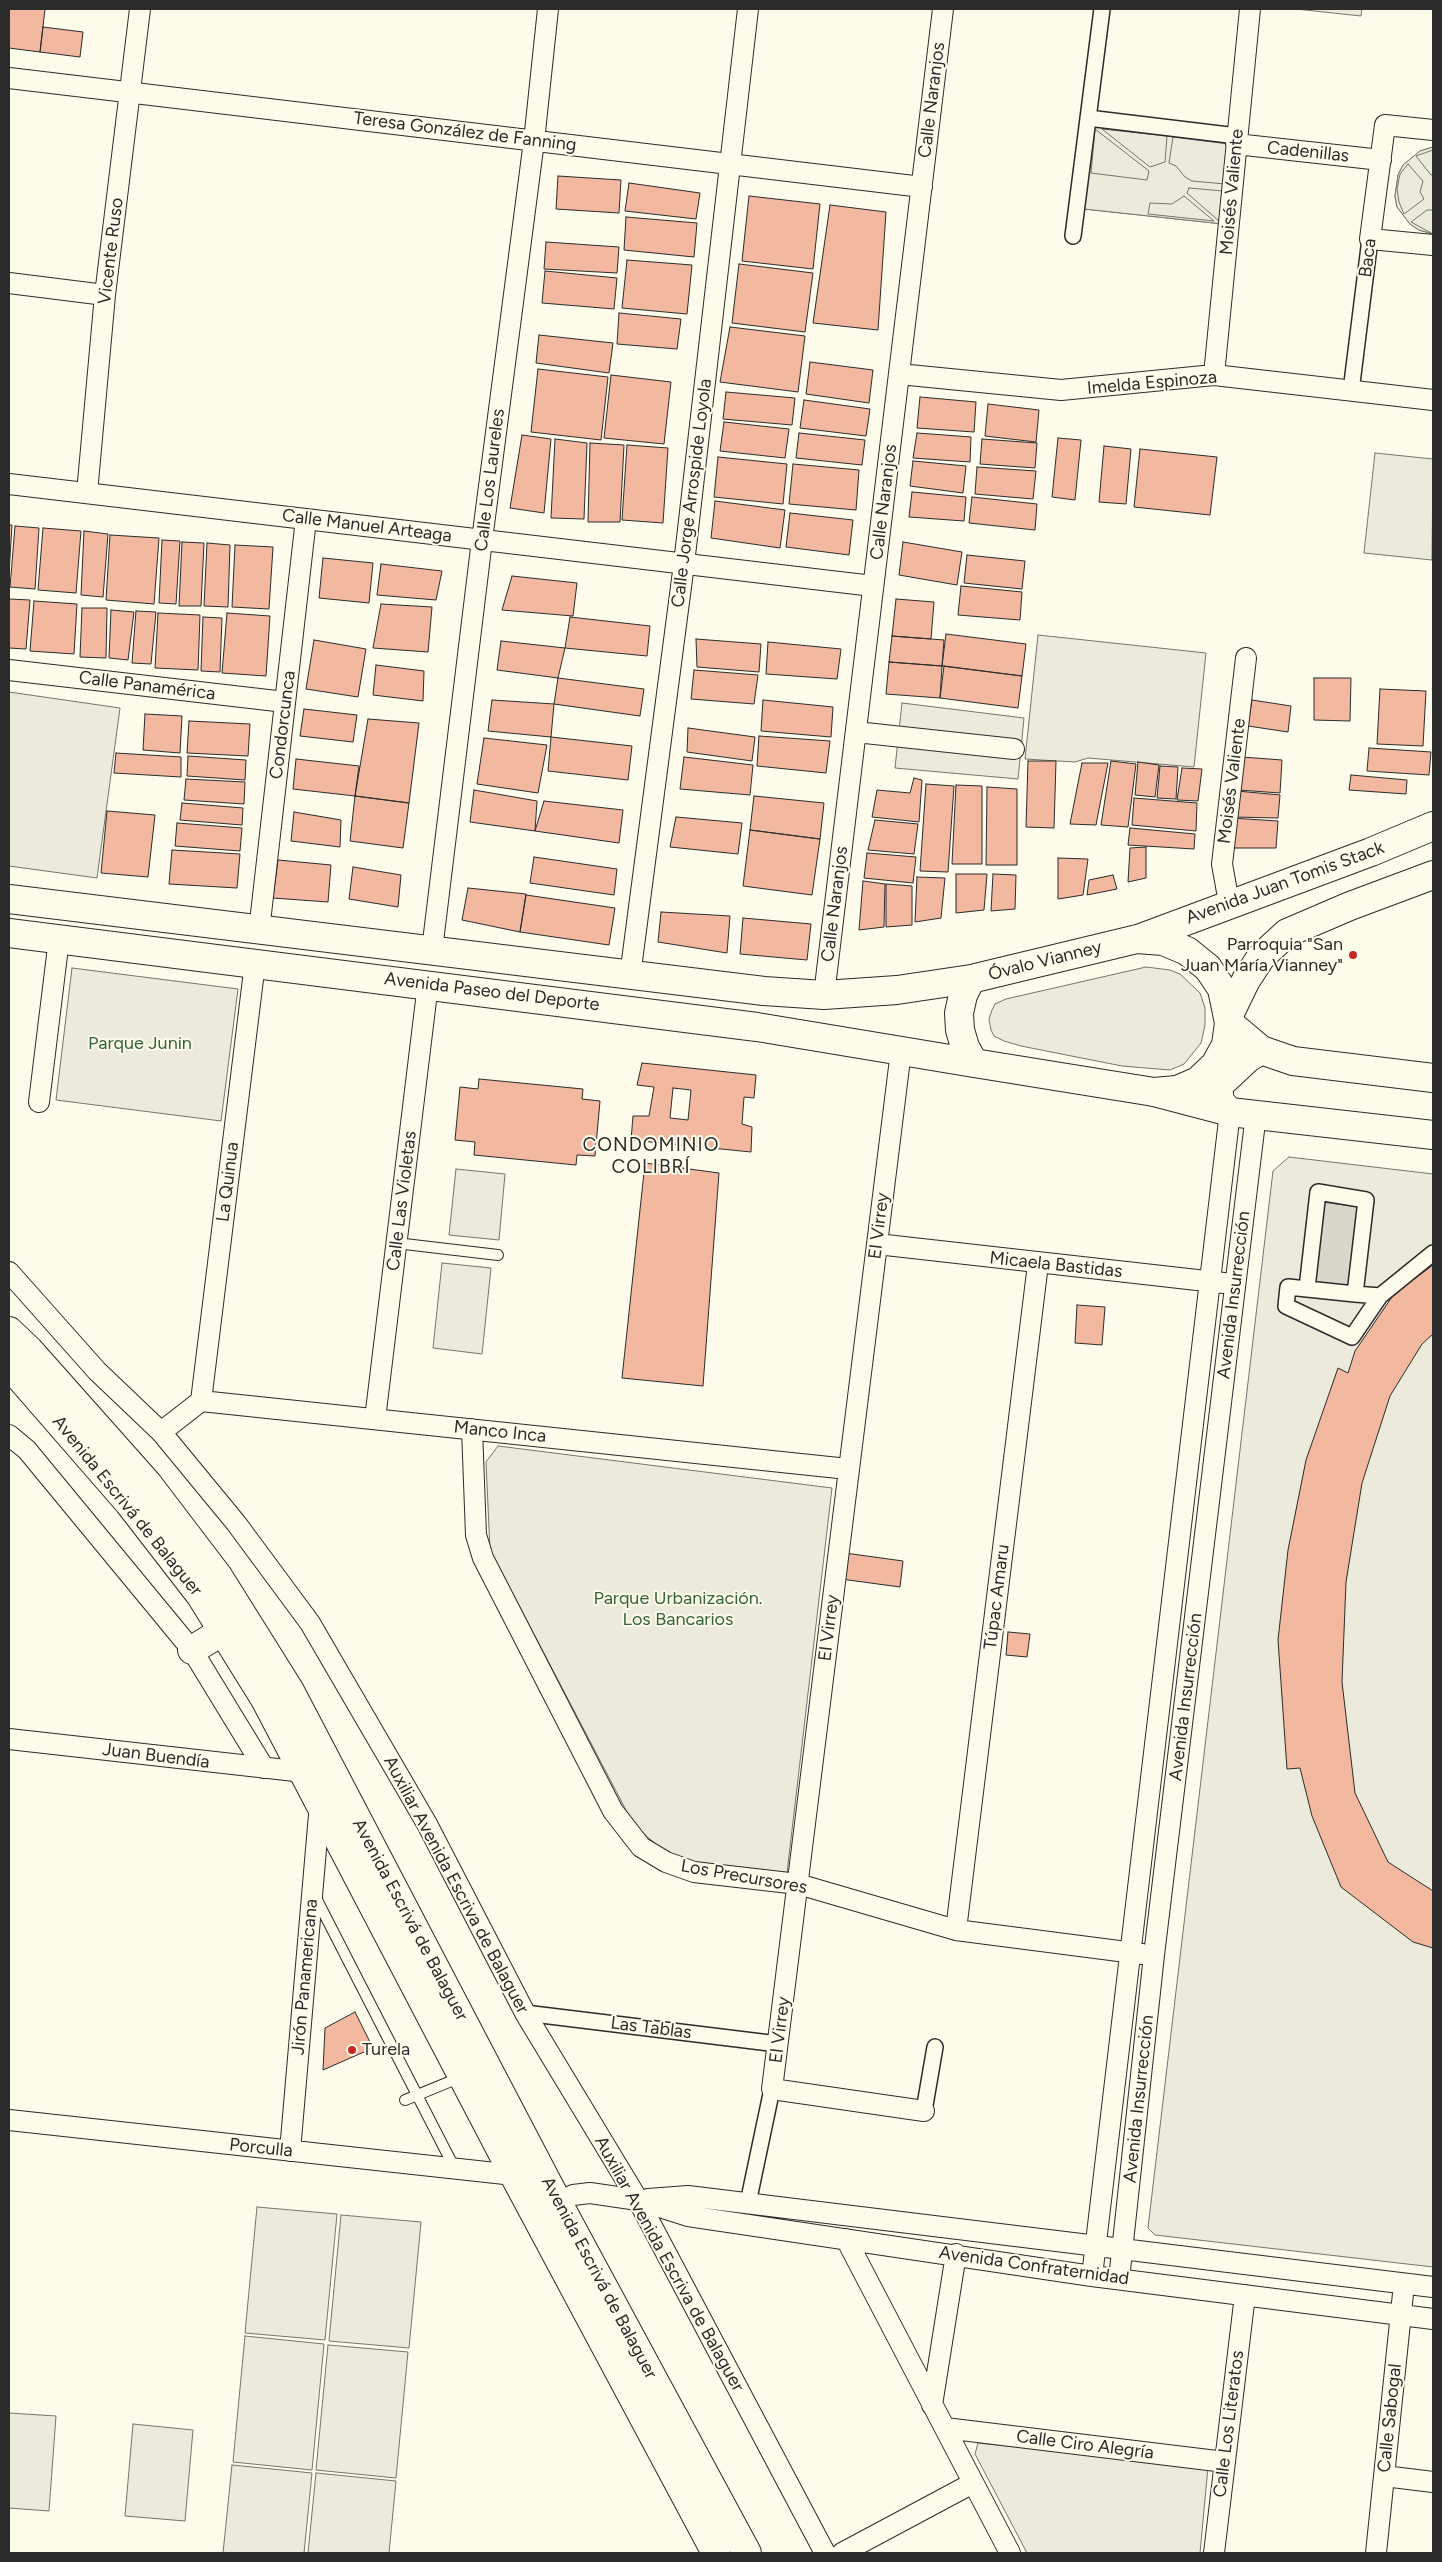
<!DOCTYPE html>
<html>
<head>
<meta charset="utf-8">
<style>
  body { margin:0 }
  #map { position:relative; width:1442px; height:2562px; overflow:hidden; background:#fdfbea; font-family:Figtree,sans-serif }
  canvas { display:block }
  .frame { position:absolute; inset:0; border:10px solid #2b2b2b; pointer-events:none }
</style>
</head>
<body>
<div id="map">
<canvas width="1442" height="2562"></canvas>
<div class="frame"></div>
</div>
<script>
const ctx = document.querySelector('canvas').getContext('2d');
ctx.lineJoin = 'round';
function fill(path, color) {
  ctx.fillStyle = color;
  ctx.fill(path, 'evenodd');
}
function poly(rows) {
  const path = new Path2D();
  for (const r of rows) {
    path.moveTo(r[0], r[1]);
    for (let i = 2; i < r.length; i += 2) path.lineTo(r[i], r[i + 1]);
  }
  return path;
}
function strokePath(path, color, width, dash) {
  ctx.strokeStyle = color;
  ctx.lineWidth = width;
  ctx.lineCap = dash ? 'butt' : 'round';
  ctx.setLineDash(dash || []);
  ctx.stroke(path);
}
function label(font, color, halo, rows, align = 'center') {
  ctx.font = font + ' Figtree,sans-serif';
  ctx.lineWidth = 4;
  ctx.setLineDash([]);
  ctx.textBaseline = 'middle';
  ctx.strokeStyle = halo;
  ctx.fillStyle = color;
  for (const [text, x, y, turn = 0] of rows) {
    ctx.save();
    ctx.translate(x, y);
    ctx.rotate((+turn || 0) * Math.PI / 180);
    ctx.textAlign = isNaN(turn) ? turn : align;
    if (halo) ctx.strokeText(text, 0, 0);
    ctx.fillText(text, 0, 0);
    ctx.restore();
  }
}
const green = poly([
  [1093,126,1231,140,1223,224,1084,209,1093,126],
  [1433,147,1433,234,1419,230,1410,224,1397,207,1395,196,1398,175,1403,165,1420,151,1433,147],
  [1375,453,1433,459,1432,560,1364,553,1375,453],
  [1038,635,1206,653,1194,767,1088,758,1075,762,1025,759,1038,635],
  [1146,967,1170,970,1180,974,1200,993,1205,1008,1205,1025,1201,1043,1184,1064,1170,1070,1122,1066,1021,1046,1004,1041,994,1036,991,1030,989,1019,992,1010,995,1004,1006,999,1146,967],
  [72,968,238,989,221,1121,56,1100,72,968],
  [1289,1157,1433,1174,1433,2267,1155,2235,1148,2228,1273,1171,1289,1157],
  [442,1263,491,1268,482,1354,433,1348,442,1263],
  [498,1446,832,1488,787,1873,696,1862,665,1852,643,1833,627,1812,490,1550,486,1462,498,1446],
  [257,2207,337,2214,325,2340,245,2333,257,2207],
  [341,2215,421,2222,409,2348,329,2341,341,2215],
  [245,2336,324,2344,312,2470,233,2462,245,2336],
  [328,2345,408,2352,396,2478,316,2470,328,2345],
  [9,2413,56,2416,49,2511,9,2508,9,2413],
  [133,2424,193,2430,185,2521,125,2516,133,2424],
  [978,2443,1208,2467,1200,2553,1027,2553,975,2454,978,2443],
  [232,2465,312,2473,304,2553,223,2553,232,2465],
  [316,2473,396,2481,389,2553,308,2553,316,2473]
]);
fill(green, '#ecebdb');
strokePath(green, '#74746e', 1);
const parking = poly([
  [1296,9,1362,9,1361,16,1296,9],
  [1093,126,1231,140,1223,224,1084,209,1093,126],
  [1095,129,1149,171,1147,180,1091,173,1095,129],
  [1102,129,1167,136,1165,162,1150,167,1102,129],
  [1173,137,1229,144,1225,184,1192,181,1185,177,1176,166,1169,163,1173,137],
  [1189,188,1223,191,1219,221,1187,193,1189,188],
  [1184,196,1214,221,1148,214,1150,203,1172,204,1184,196],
  [1433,147,1433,150,1416,156,1431,175,1433,174,1433,210,1427,210,1411,222,1433,234,1419,230,1410,224,1397,207,1395,196,1398,175,1403,165,1420,151,1433,147],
  [1408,164,1423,181,1420,192,1424,199,1404,214,1399,202,1397,189,1400,174,1408,164],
  [9,692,120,708,97,878,9,866,9,692],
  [902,703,1024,718,1018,779,895,768,902,703],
  [456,1169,505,1174,499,1240,449,1235,456,1169]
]);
fill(parking, '#eceadb');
strokePath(parking, '#74746e', 1);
const water = poly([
  [1321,1202,1360,1207,1349,1287,1310,1282,1321,1202]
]);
fill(water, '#d8d7c9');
strokePath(water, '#74746e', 1);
const building = poly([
  [9,9,45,9,40,52,9,48,9,9],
  [43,27,83,32,80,57,40,52,43,27],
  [558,176,621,180,619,213,556,209,558,176],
  [629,183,700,193,696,219,625,211,629,183],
  [749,196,820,204,813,269,742,261,749,196],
  [830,205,886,212,878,330,813,323,830,205],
  [626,217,697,223,694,257,624,250,626,217],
  [546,242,619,247,617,273,544,269,546,242],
  [627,260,692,265,687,314,622,308,627,260],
  [739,264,813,273,805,332,732,323,739,264],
  [545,271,617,278,614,309,542,303,545,271],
  [619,313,681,319,677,349,617,344,619,313],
  [730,327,805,336,798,392,720,382,730,327],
  [539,335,613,343,609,373,536,363,539,335],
  [810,362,873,370,869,403,806,394,810,362],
  [538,369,608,377,601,440,531,432,538,369],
  [611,375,671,382,664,444,604,438,611,375],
  [726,392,795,398,792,425,723,419,726,392],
  [920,397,976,402,974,432,917,428,920,397],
  [804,400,870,409,866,436,800,428,804,400],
  [988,404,1039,410,1036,442,985,436,988,404],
  [724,422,789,429,785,458,720,451,724,422],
  [799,433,865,440,862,465,796,458,799,433],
  [917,433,971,437,970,462,913,458,917,433],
  [522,435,551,439,544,513,510,508,522,435],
  [1058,438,1081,440,1075,500,1052,497,1058,438],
  [555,439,587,443,584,519,551,518,555,439],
  [982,439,1037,443,1035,468,980,464,982,439],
  [590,443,624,445,620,522,588,522,590,443],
  [627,445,668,448,663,523,622,520,627,445],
  [1104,446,1131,449,1126,504,1099,502,1104,446],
  [1140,449,1217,457,1210,515,1134,507,1140,449],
  [718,457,787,464,783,504,714,497,718,457],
  [913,461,966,466,963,493,910,486,913,461],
  [793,464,859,470,856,510,789,504,793,464],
  [977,467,1036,471,1033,499,975,494,977,467],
  [912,492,966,497,964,521,909,517,912,492],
  [972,497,1037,504,1035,530,969,523,972,497],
  [715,501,785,510,780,548,711,538,715,501],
  [790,513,853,520,849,555,786,547,790,513],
  [9,525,12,525,9,573,9,525],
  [15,526,39,528,35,589,10,587,15,526],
  [43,528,81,531,76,593,38,590,43,528],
  [84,531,108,534,103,597,81,595,84,531],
  [110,535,159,538,154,604,106,600,110,535],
  [162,540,180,541,176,604,159,603,162,540],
  [182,542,204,543,201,606,179,606,182,542],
  [903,542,962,552,957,585,899,575,903,542],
  [207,543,230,545,228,607,204,606,207,543],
  [235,545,273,547,269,609,232,607,235,545],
  [967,555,1025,561,1022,589,964,583,967,555],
  [323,558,373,563,369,603,319,598,323,558],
  [381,564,442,571,436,600,377,595,381,564],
  [512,576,577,583,573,616,502,610,512,576],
  [961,586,1022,592,1020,620,958,615,961,586],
  [9,599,30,600,26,649,9,648,9,599],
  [896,599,934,602,931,639,892,636,896,599],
  [34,601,77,604,74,654,30,651,34,601],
  [381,604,432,607,428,652,373,648,381,604],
  [82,608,107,608,106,658,80,657,82,608],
  [111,610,134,612,128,660,109,658,111,610],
  [136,611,156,612,151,664,132,663,136,611],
  [158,613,200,615,198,670,155,668,158,613],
  [227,613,270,616,266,676,222,673,227,613],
  [203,617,222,618,220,672,201,671,203,617],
  [570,617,650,626,647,656,565,648,570,617],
  [946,634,1026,644,1022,676,942,666,946,634],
  [892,636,944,640,942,666,889,662,892,636],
  [696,639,761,644,759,672,697,667,696,639],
  [314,640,366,649,358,697,306,689,314,640],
  [501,641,565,648,558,678,497,670,501,641],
  [768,642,841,649,837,679,766,674,768,642],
  [889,662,942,666,940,698,886,694,889,662],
  [376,665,424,671,423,701,373,695,376,665],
  [944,666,1022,676,1018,708,940,698,944,666],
  [694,670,758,675,754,704,691,699,694,670],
  [558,678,644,689,640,716,554,704,558,678],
  [1314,678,1351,678,1350,721,1314,720,1314,678],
  [1380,689,1426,691,1423,746,1377,744,1380,689],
  [492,700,554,704,551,737,488,731,492,700],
  [763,700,833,707,831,737,761,731,763,700],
  [1252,700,1291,706,1288,732,1248,726,1252,700],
  [304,709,357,715,353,742,300,736,304,709],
  [145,714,182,716,180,753,143,750,145,714],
  [368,719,419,723,409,803,355,796,368,719],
  [189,721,250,724,248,756,187,753,189,721],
  [688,728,755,737,752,761,687,752,688,728],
  [759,736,830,741,826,773,757,766,759,736],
  [551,737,632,746,628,780,548,771,551,737],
  [484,738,547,745,538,793,477,784,484,738],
  [1369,748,1431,752,1429,775,1367,771,1369,748],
  [116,753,181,757,181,777,114,773,116,753],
  [188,756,246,760,245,780,187,776,188,756],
  [684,757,753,765,750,795,680,789,684,757],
  [1242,757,1282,760,1280,793,1239,790,1242,757],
  [296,759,359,766,355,796,293,789,296,759],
  [1028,761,1056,761,1054,828,1026,827,1028,761],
  [1111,761,1136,764,1128,827,1101,825,1111,761],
  [1138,762,1159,765,1155,797,1135,795,1138,762],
  [1082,763,1108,763,1096,825,1070,824,1082,763],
  [1160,766,1178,767,1176,799,1157,798,1160,766],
  [1182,768,1202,769,1198,801,1177,800,1182,768],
  [1351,775,1407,780,1406,794,1349,790,1351,775],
  [914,778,922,780,919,822,872,817,877,790,910,793,914,778],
  [186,779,245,782,244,804,184,800,186,779],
  [926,784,954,786,948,872,920,871,926,784],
  [956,785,982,786,982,864,952,864,956,785],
  [987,787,1017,789,1017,865,986,865,987,787],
  [474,790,537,801,535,831,470,822,474,790],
  [1237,791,1280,795,1278,818,1233,817,1237,791],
  [355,796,409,803,403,848,350,841,355,796],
  [754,796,824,803,820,839,750,830,754,796],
  [1134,798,1197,803,1196,831,1132,825,1134,798],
  [544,801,623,810,619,843,535,831,544,801],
  [182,803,243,808,242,825,180,820,182,803],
  [107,811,155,815,148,877,101,873,107,811],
  [294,812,341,820,340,847,291,841,294,812],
  [676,817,742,823,738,854,670,847,676,817],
  [1231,818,1278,821,1276,848,1228,848,1231,818],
  [875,820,918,824,914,854,868,850,875,820],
  [177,823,242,828,240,851,175,846,177,823],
  [1130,828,1195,834,1194,849,1128,845,1130,828],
  [750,830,820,839,812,895,743,886,750,830],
  [1146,847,1146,878,1128,882,1130,848,1146,847],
  [172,850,240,854,237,888,169,884,172,850],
  [867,853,916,857,913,883,864,878,867,853],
  [534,857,617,869,614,895,530,883,534,857],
  [1058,858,1088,859,1083,895,1058,899,1058,858],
  [278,860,331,865,328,902,273,898,278,860],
  [353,867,401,875,398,907,349,899,353,867],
  [956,874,987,874,984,910,956,913,956,874],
  [993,874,1016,875,1015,909,991,911,993,874],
  [1113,875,1117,889,1087,895,1089,880,1113,875],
  [917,877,945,878,941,918,915,922,917,877],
  [863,881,885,884,884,927,859,930,863,881],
  [886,884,912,886,912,925,886,927,886,884],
  [468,888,526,894,520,932,462,920,468,888],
  [526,895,615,908,609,945,520,932,526,895],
  [661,912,730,916,727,953,658,942,661,912],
  [743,918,811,924,807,960,740,954,743,918],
  [642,1063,756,1075,754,1098,744,1097,742,1124,752,1127,751,1152,631,1140,633,1116,649,1116,654,1087,637,1085,642,1063],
  [673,1088,691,1090,688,1120,670,1118,673,1088],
  [479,1079,583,1089,582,1099,600,1101,595,1156,577,1155,576,1165,474,1155,475,1142,455,1140,460,1087,478,1089,479,1079],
  [645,1163,719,1173,703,1386,622,1378,645,1163],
  [1433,1265,1433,1334,1422,1344,1390,1396,1362,1483,1346,1582,1342,1682,1355,1793,1388,1862,1433,1891,1433,1948,1413,1942,1341,1887,1312,1816,1300,1768,1287,1769,1278,1640,1288,1550,1306,1460,1338,1368,1348,1373,1355,1351,1394,1294,1433,1265],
  [1077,1305,1105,1307,1102,1345,1075,1343,1077,1305],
  [845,1553,903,1561,900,1587,841,1579,845,1553],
  [1008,1632,1030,1634,1027,1657,1006,1655,1008,1632],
  [355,2012,373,2048,323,2070,325,2028,355,2012]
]);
fill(building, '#f2b8a0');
strokePath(building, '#2b2b2b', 1);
const service = poly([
  [396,1243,498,1255],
  [315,1896,455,2169],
  [405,2100,461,2077]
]);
const pedestrian = poly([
  [1088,118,1237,136],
  [1073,236,1102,9],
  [1351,391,1370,239],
  [1307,1288,1318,1192,1366,1200,1355,1294,1288,1287,1286,1306,1352,1337,1380,1296,1355,1294],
  [1380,1296,1433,1253],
  [525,2013,778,2044],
  [924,2111,935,2047],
  [748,2203,772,2089]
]);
const minor = poly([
  [9,78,922,187],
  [1433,130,1385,125,1370,239,1433,245],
  [1236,144,1381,160],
  [9,283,105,295],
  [899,374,1061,390,1214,375,1433,400],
  [1214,375,1250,9],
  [9,484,873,586],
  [87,493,105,295,140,9],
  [9,670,285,702],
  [856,732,1014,749],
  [1229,903,1222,864,1246,658],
  [259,931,306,519],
  [432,950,482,540,534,141,548,9],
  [630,976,684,564,748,9],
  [824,995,943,9],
  [901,1051,772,2089,924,2111],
  [39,1102,59,939],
  [877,1244,1224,1283],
  [9,1272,97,1371,161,1432,236,1523,310,1623,427,1824,525,2013,638,2200,825,2553],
  [201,1401,255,963],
  [375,1419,428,984],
  [472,1429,476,1535,483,1558,613,1811,641,1847,666,1862,694,1872,798,1884,956,1930,1142,1954],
  [161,1432,201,1401,848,1469],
  [9,1435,27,1450,192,1650,264,1768],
  [9,1739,304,1772],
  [956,1930,1038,1264],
  [9,2120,514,2175],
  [290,2151,320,1803],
  [648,2199,688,2196,1433,2287],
  [558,2203,573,2195,590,2193,638,2200,688,2216,1092,2276,1433,2319],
  [846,2239,1010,2553],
  [1092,2276,1230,1112],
  [1119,2279,1154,1955,1256,1114],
  [932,2405,956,2254],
  [945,2428,1225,2462],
  [1384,2476,1433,2482],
  [842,2553,973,2483],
  [1214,2553,1245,2295],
  [1376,2553,1404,2284]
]);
const secondary = poly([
  [1229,1023,1261,1050,1293,1061,1433,1078],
  [1154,1092,1230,1112,1433,1135],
  [1230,1112,1220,1102,1218,1086,1248,1058,1261,1050]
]);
const primary = poly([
  [9,899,764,991,824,995,897,990,971,979],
  [9,933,757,1027,974,1063],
  [1137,939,1163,941,1187,951,1208,968,1222,989,1229,1023,1226,1045,1215,1065,1198,1081,1177,1090,1154,1092,974,1063,965,1047,960,1030,959,1013,963,995,971,979,1137,939],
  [1138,939,1371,852,1433,826],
  [1229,1015,1246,980,1261,957,1287,933,1350,906,1433,875],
  [9,1331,29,1350,148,1484,218,1576,290,1691,558,2203,747,2553],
  [9,1365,129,1503,201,1596,265,1699,514,2175,716,2553],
  [192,1650,223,1631]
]);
strokePath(service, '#2b2b2b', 12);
strokePath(pedestrian, '#2b2b2b', 18);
strokePath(minor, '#2b2b2b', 22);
strokePath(secondary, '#2b2b2b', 30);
strokePath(primary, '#2b2b2b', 30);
strokePath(service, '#fdfbea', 10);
strokePath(pedestrian, '#fdfbea', 15);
strokePath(minor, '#fdfbea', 20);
strokePath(secondary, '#fdfbea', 28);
strokePath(primary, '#fdfbea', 28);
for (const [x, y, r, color] of [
  [1353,955,5,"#c62828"],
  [352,2050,5,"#c62828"]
]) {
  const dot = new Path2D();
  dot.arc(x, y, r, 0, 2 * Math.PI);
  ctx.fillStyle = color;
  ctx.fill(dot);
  strokePath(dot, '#fdfbea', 2);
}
label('18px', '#2b2b2b', '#fdfbea', [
  ["Calle Naranjos",932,100,-83],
  ["Teresa González de Fanning",465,132,7],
  ["Cadenillas",1308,152,6],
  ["Moisés Valiente",1232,192,-85],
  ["Vicente Ruso",111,251,-83],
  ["Baca",1368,258,-83],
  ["Imelda Espinoza",1152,383,-5],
  ["Calle Los Laureles",490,480,-83],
  ["Calle Jorge Arrospide Loyola",692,493,-83],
  ["Calle Naranjos",884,502,-83],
  ["Calle Manuel Arteaga",367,526,7],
  ["Calle Panamérica",147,686,7],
  ["Condorcunca",283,725,-83],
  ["Moisés Valiente",1232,781,-83],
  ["Avenida Juan Tomis Stack",1285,883,-20],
  ["Calle Naranjos",835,904,-83],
  ["Óvalo Vianney",1045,961,-14],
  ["Avenida Paseo del Deporte",492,992,7],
  ["La Quinua",228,1182,-83],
  ["Calle Las Violetas",402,1201,-83],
  ["El Virrey",879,1226,-83],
  ["Micaela Bastidas",1056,1265,6],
  ["Avenida Insurrección",1234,1295,-83],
  ["Manco Inca",500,1432,6],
  ["Avenida Escrivá de Balaguer",127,1506,51],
  ["Túpac Amaru",997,1597,-83],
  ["El Virrey",829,1628,-83],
  ["Avenida Insurrección",1186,1697,-83],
  ["Juan Buendía",156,1756,7],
  ["Los Precursores",744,1877,10],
  ["Auxiliar Avenida Escriva de Balaguer",456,1885,62],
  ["Avenida Escrivá de Balaguer",410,1920,62],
  ["Jirón Panamericana",305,1977,-85],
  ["Las Tablas",651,2028,7],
  ["El Virrey",780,2030,-83],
  ["Avenida Insurrección",1139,2099,-84],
  ["Porculla",261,2148,6],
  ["Auxiliar Avenida Escriva de Balaguer",669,2264,61],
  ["Avenida Confraternidad",1034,2266,8],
  ["Avenida Escrivá de Balaguer",599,2278,62],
  ["Calle Sabogal",1390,2418,-84],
  ["Calle Los Literatos",1229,2424,-83],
  ["Calle Ciro Alegría",1085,2445,7]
]);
label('18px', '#2b2b2b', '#fdfbea', [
  ["Parroquia \"San",1343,945],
  ["Juan María Vianney\"",1343,966],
  ["Turela",362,2050,"left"]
], 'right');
label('18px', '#34623c', '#fdfbea', [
  ["Parque Junin",140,1044],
  ["Parque Urbanización.",678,1599],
  ["Los Bancarios",678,1620]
]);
ctx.letterSpacing = '1px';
label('19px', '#2b2b2b', '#fdfbea', [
  ["CONDOMINIO",651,1145],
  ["COLIBRÍ",651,1167]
]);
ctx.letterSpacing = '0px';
</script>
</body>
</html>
